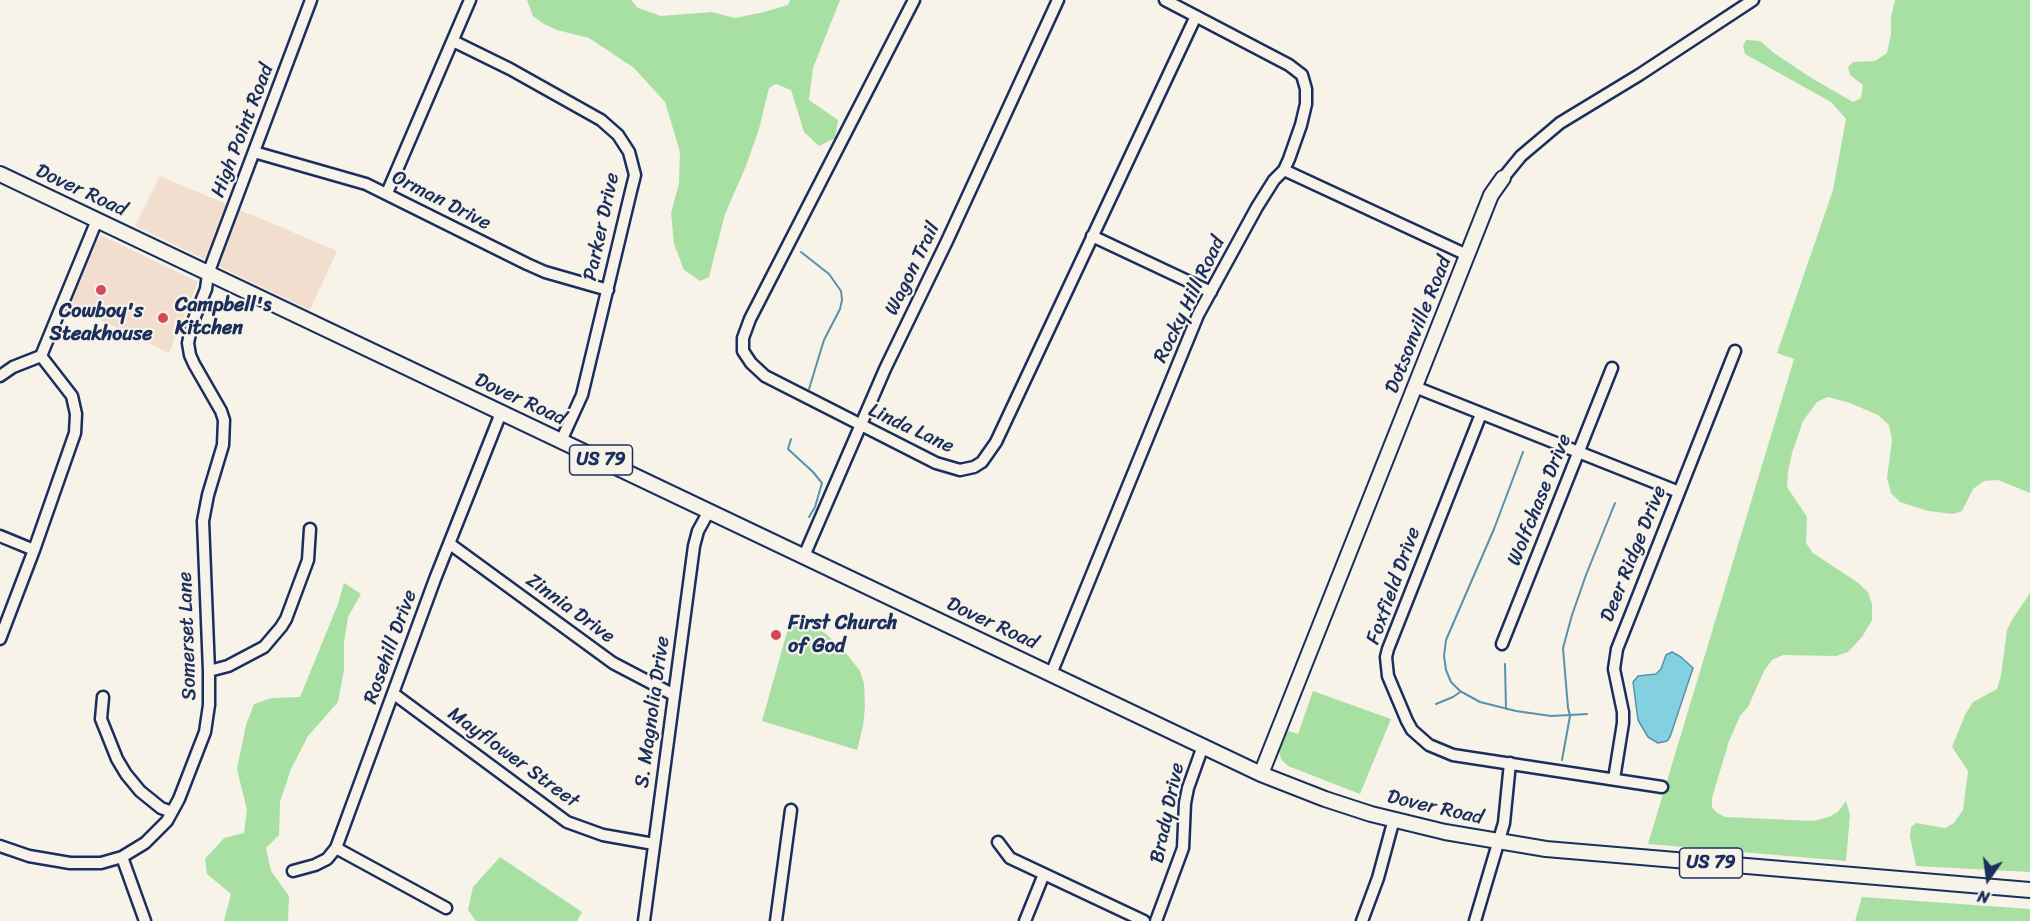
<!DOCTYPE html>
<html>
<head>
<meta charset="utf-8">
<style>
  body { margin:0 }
  #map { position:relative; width:2030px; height:921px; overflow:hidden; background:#f7f3e8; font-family:Sriracha,sans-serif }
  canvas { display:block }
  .north { position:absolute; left:1958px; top:849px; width:60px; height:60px; -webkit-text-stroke:4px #f7f3e8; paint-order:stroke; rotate:194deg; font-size:16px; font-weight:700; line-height:24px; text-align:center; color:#1b2f5e }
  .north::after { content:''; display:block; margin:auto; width:21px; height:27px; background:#1b2f5e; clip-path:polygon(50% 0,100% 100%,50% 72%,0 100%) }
</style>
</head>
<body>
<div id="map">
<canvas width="2030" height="921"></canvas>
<div class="north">N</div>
</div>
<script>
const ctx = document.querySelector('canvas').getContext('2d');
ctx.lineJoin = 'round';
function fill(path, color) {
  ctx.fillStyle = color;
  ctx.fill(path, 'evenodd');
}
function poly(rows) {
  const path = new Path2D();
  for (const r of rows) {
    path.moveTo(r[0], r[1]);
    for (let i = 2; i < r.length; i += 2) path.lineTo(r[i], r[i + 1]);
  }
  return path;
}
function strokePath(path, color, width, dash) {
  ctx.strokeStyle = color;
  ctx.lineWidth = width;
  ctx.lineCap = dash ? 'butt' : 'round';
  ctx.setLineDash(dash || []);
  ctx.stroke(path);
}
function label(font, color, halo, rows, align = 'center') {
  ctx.font = font + ' Sriracha,sans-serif';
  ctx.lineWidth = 4.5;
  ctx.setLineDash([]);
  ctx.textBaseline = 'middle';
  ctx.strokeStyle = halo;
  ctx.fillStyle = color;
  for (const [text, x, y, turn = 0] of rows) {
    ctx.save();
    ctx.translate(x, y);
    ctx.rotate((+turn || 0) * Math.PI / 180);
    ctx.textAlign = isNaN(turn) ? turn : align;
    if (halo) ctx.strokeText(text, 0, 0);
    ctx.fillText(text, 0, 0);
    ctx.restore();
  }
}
fill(poly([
  [160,176,337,251,310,310,135,226],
  [101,235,198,282,169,353,67,304,83,263]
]), '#f1decf');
fill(poly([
  [527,0,631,0,638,8,661,16,712,12,735,18,764,12,788,5,790,0,840,0,813,68,809,100,838,120,835,138,819,146,804,132,791,90,776,84,769,88,759,129,746,166,725,214,709,277,700,281,684,270,674,244,671,213,679,183,680,152,665,102,634,68,589,38,557,30,544,24,533,16],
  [1895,0,2030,0,2030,493,1998,480,1984,481,1973,489,1962,511,1954,514,1928,511,1900,502,1891,493,1887,478,1892,440,1889,425,1878,415,1850,403,1828,397,1817,402,1803,421,1792,453,1788,472,1787,487,1807,517,1806,543,1813,553,1857,582,1868,592,1872,604,1872,620,1862,637,1848,652,1836,656,1783,655,1772,660,1764,671,1748,707,1740,716,1729,741,1712,798,1712,807,1716,812,1725,817,1813,821,1829,817,1838,812,1846,801,1850,815,1846,861,1648,844,1794,359,1777,353,1833,190,1846,119,1831,102,1745,54,1743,46,1746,40,1760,41,1774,53,1813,79,1853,102,1861,98,1863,85,1850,75,1848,67,1853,62,1875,61,1887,53,1891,34,1891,17],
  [344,583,361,594,348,617,344,643,344,670,338,702,308,736,291,769,280,802,279,835,266,848,271,871,289,896,288,921,224,921,231,894,207,874,205,859,224,838,244,833,247,810,237,769,246,725,254,704,272,698,300,697,338,604],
  [2030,593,2030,872,1916,866,1910,836,1911,827,1916,823,1945,828,1954,823,1963,810,1968,771,1952,747,1965,715,1973,702,1997,689,2001,676,2007,630,2012,620],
  [792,614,826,634,846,653,860,671,864,684,865,707,863,726,857,750,762,721],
  [1313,691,1391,719,1360,794,1288,766,1281,759,1279,751,1286,730,1298,734],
  [500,857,582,912,577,921,476,921,468,910,473,887],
  [1862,897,2030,909,2030,921,1855,921]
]), '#a8e0a3');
const water = poly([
  [1672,652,1681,657,1693,668,1670,737,1667,741,1658,743,1648,737,1638,720,1633,682,1638,676,1656,674,1661,669,1666,655,1672,652]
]);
fill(water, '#83d1e0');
strokePath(water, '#5990ac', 1.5);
strokePath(poly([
  [801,252,829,274,841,291,842,300,840,309,824,340,809,389],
  [791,439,788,449,813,472,822,483,815,507,809,517],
  [1523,452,1494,529,1446,640,1444,656,1446,670,1451,682,1460,691,1480,702,1516,711,1551,716,1587,714],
  [1505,664,1506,709],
  [1436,704,1453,697,1460,692],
  [1562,760,1570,716,1568,708,1563,648,1572,615,1586,575,1615,503]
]), '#5990ac', 2);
const minor = poly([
  [914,0,750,319,743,338,743,351,751,363,765,376,936,463,960,470,974,467,982,462,996,442,1196,16],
  [453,41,510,69,601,120,618,135,629,152,635,175,631,191,582,395,561,441],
  [254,152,366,184,527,264,545,272,608,290],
  [1284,170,1467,255],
  [1503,178,1521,156,1560,123,1639,75,1753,0],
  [387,193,470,0],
  [1092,236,1211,292],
  [0,376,13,367,41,356,97,220],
  [1415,387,1679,492],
  [1481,414,1388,649,1386,657,1388,676,1407,721,1412,730,1429,745,1453,755,1662,787],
  [0,536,34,550],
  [450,544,613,663,674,695],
  [804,556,885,369,947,241,1058,0],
  [0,639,34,550,75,433,76,414,72,396,41,356],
  [1502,644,1612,368],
  [209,671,228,666,264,647,281,627,286,619,308,560,310,529],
  [1051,674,1198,315,1257,207,1274,180,1284,170,1289,159,1301,125,1306,104,1306,89,1302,75,1289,65,1165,0],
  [394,694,567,822,603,835,654,844],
  [103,697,101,719,117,759,126,774,140,791,161,808,172,812],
  [1614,779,1623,723,1623,712,1614,669,1617,649,1735,351],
  [998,842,1010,858,1144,921],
  [0,846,29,856,70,863,101,863,122,857,145,843,167,821,179,799,205,732,209,705,209,671,203,521,208,495,223,445,224,420,221,411,194,364,190,355,188,343,192,324,206,289,208,274,215,255,311,0],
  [336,848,446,908],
  [122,857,145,921],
  [293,871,315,865,327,859,336,848,435,579,501,413],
  [644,921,694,546,698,531,709,511],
  [776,921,791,810],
  [1025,921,1044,874],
  [1156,921,1183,848,1185,803,1188,788,1203,746],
  [1362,921,1378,878,1394,819],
  [1475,921,1504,823,1510,763]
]);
const major = poly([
  [0,174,1261,774,1325,799,1371,814,1445,832,1546,849,2030,890],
  [1261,774,1491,195,1503,178]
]);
strokePath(minor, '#1b2f5e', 15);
strokePath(major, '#1b2f5e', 18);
strokePath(minor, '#f7f3e8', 10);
strokePath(major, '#f7f3e8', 14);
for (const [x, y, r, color] of [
  [101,290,6,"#d1495b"],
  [163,318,6,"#d1495b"],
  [776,635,6,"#d1495b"]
]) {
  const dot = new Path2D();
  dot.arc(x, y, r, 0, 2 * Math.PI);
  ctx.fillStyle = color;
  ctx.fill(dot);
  strokePath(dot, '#f7f3e8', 2);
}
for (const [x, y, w] of [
  [601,460,63],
  [1711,863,63]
]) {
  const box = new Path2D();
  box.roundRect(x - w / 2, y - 15, w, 30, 4.5);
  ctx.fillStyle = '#f7f3e8';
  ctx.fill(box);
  strokePath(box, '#1b2f5e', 1.5);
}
label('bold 18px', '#1b2f5e', null, [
  ["US 79",601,460],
  ["US 79",1711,863]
]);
label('20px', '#1b2f5e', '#f7f3e8', [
  ["High Point Road",243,131,-69],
  ["Dover Road",81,191,25],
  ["Orman Drive",441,201,27],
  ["Parker Drive",602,227,-78],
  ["Wagon Trail",913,269,-64],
  ["Rocky Hill Road",1190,300,-64],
  ["Dotsonville Road",1419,325,-68],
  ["Dover Road",520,400,25],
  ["Linda Lane",911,429,25],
  ["Wolfchase Drive",1540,500,-68],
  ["Deer Ridge Drive",1634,554,-68],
  ["Foxfield Drive",1394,586,-70],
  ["Zinnia Drive",570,609,36],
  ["Dover Road",992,624,25],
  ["Somerset Lane",188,636,-92],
  ["Rosehill Drive",391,647,-70],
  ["S. Magnolia Drive",653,712,-82],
  ["Mayflower Street",513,758,36],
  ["Dover Road",1435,808,13],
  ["Brady Drive",1168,813,-78]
]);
label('bold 20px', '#1b2f5e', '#f7f3e8', [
  ["Campbell's",175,306],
  ["Kitchen",175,329],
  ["Cowboy's",101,312,"center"],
  ["Steakhouse",101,335,"center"],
  ["First Church",788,624],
  ["of God",788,647]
], 'left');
</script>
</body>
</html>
